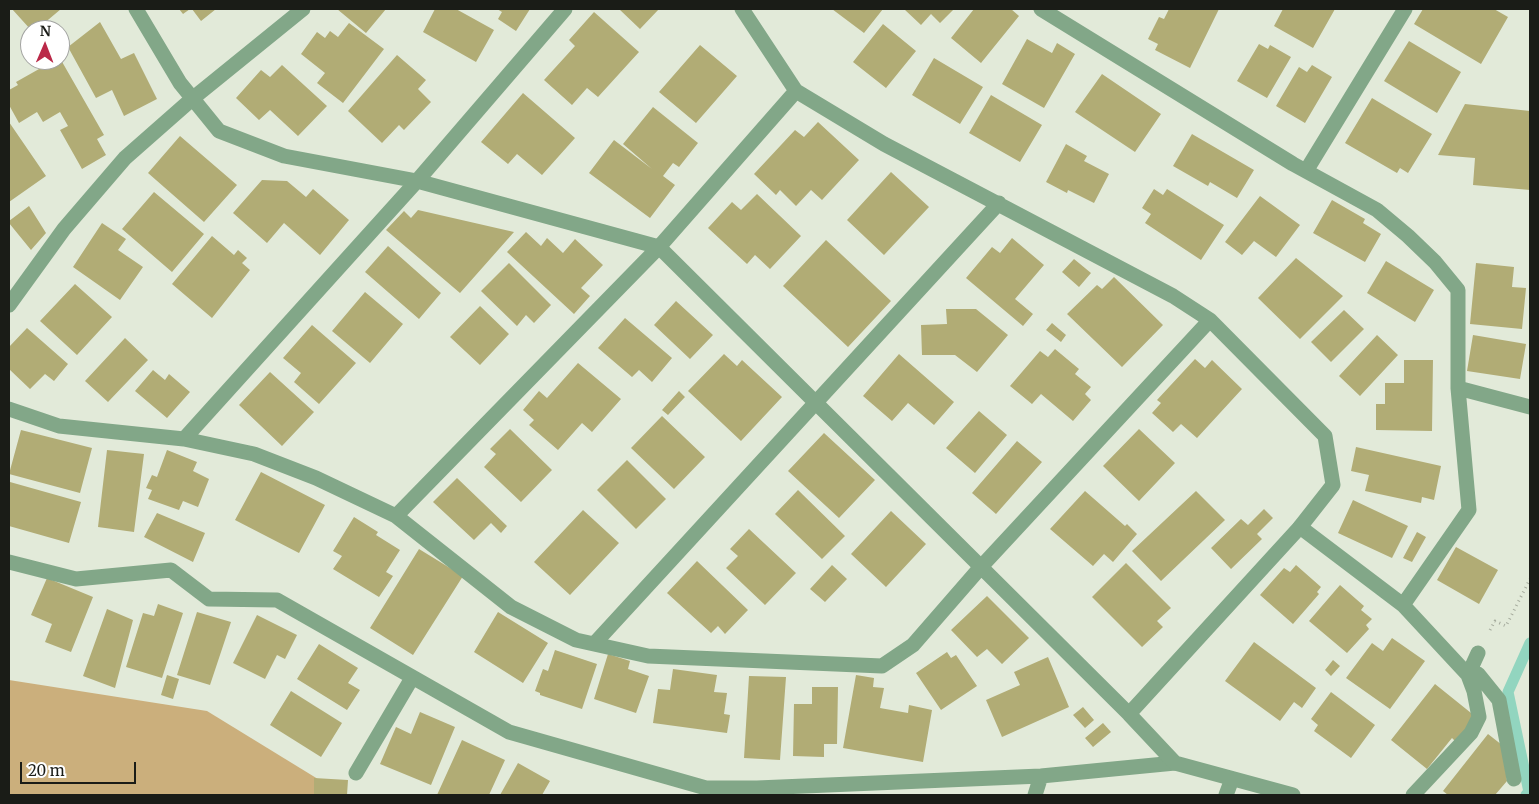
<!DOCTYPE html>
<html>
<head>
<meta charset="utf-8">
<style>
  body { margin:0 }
  #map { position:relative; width:1539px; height:804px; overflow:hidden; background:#e2ead9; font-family:Merriweather,serif }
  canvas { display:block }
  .frame { position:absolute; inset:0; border:10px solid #1a1c17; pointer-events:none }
  .north { position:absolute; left:20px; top:20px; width:50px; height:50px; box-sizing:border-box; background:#fff; border:1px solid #a3a4a2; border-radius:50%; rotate:1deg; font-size:14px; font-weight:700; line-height:20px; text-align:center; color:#1a1c17 }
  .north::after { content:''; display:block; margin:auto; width:18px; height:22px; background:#ba2948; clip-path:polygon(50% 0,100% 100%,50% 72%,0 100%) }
  .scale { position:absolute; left:20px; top:762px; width:116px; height:22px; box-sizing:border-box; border:2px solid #1a1c17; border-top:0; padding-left:6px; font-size:15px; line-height:18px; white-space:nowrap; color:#1a1c17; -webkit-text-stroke:4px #fff; paint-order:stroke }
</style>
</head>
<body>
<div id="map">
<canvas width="1539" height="804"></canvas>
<div class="frame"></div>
<div class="north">N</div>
<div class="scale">20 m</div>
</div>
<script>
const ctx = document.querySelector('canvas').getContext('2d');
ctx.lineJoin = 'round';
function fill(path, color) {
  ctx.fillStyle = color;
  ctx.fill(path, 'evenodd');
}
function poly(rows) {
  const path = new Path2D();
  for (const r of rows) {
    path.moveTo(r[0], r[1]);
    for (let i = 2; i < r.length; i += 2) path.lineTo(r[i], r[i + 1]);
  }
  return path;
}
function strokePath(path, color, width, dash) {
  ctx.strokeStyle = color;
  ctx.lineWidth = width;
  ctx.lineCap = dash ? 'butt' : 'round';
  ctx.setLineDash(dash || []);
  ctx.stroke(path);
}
fill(poly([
  [9,680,207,711,344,795,9,795]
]), '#cbaf7c');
strokePath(poly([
  [1526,795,1529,792,1508,692,1530,643]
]), '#92d5bf', 11);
fill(poly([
  [12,9,61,9,36,30,31,30],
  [179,9,190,9,183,14],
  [192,9,216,9,201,21],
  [337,9,386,9,366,33],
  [435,9,456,9,494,30,476,62,423,32],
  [497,9,530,9,516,31,498,19,502,12],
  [619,9,659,9,640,29],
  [832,9,883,9,864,33],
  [904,9,954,9,940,23,931,14,921,25],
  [974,9,1011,9,1019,16,981,63,951,38],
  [1169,9,1219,9,1190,68,1155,50,1158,44,1148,39,1159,17,1164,19],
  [1283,9,1335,9,1313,48,1274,26],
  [1423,9,1494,9,1508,17,1481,64,1414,24],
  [594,12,639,52,598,97,587,88,572,105,544,80,575,46,569,40],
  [100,22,121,59,134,53,157,99,124,116,112,90,96,98,68,47],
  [349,23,384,49,343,103,317,83,325,73,301,54,317,32,325,38,330,31,338,37],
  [883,24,916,51,886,88,853,62],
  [1027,39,1052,53,1057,43,1075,54,1044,108,1002,84],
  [1409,41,1461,72,1437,113,1384,81],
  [1259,44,1268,49,1270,45,1291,57,1267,98,1237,81],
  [700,45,737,76,696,123,659,92],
  [397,55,426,80,418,89,431,102,404,130,399,125,382,143,348,111],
  [934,58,983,87,960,124,912,95],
  [55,60,61,60,104,135,97,139,106,155,82,169,60,130,68,126,60,112,43,122,37,112,19,123,9,105,9,90,18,85,16,82],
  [282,65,327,106,298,136,270,110,259,120,236,98,261,70,270,77],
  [1312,65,1332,77,1305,123,1276,106,1299,67,1307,72],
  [1102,74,1161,114,1135,152,1075,112],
  [523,93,575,138,542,175,517,154,508,164,481,142],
  [991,95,1042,125,1020,162,969,133],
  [1372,98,1432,134,1408,173,1400,168,1397,173,1345,143],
  [1465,104,1530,111,1530,190,1473,185,1475,158,1438,155],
  [653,107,698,143,679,167,673,163,663,176,675,185,650,218,589,173,614,140,652,169,623,144],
  [9,122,46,176,9,202],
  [818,122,859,160,822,200,811,190,796,206,780,190,776,195,754,174,795,130,804,137],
  [1192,134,1254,170,1237,198,1210,182,1208,186,1173,166],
  [180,136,237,185,204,222,148,173],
  [1066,144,1087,156,1084,161,1109,174,1094,203,1068,190,1067,193,1046,182],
  [891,172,929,207,884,255,847,220],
  [262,180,287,181,306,197,313,189,349,220,320,255,284,223,267,243,233,213],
  [1154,189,1163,195,1167,189,1224,225,1201,260,1145,223,1151,214,1142,208],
  [154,192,204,234,172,272,122,229],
  [757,194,801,236,770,269,755,255,747,264,708,228,732,202,741,210],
  [1260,196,1300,225,1276,257,1254,241,1242,255,1225,242],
  [1332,200,1365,219,1363,223,1381,234,1365,262,1313,233],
  [29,206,46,233,31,250,9,223,9,221],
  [418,210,514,232,460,293,386,230,404,211,411,218],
  [102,223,126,239,118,250,143,267,120,300,73,267],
  [526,232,541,246,547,238,563,253,575,239,603,265,581,288,590,296,574,314,507,252],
  [212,236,234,255,238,250,247,258,242,263,250,270,212,318,172,284],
  [1012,238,1044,265,1015,299,1033,314,1023,326,966,278,992,247,1000,253],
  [826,240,891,301,848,347,783,286],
  [388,246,441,293,419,319,365,272],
  [1296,258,1343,296,1300,339,1258,298],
  [1074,259,1091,273,1079,287,1062,272],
  [1386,261,1434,290,1415,322,1367,293],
  [509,263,551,305,534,323,526,315,517,326,481,291],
  [1476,263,1514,267,1512,287,1526,288,1522,329,1470,324],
  [1114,277,1163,325,1122,367,1067,314,1097,285,1102,289],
  [75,284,112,317,77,355,40,321],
  [365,292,403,324,370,363,332,331],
  [676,301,713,335,690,359,654,325],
  [480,306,509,334,480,365,450,337],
  [946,309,976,309,1008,335,977,372,955,355,922,355,921,325,947,324],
  [1344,310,1364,329,1331,362,1311,342],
  [625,318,672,358,652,382,639,370,632,377,598,348],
  [1052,323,1066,335,1061,342,1046,330],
  [312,325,356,363,319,404,294,382,301,373,283,358],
  [27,328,68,364,54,381,45,374,30,389,9,369,9,347],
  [1377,335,1398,355,1360,396,1339,376],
  [1473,335,1526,344,1520,379,1467,371],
  [125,338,148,360,108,402,85,381],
  [1055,349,1079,369,1075,374,1091,387,1085,394,1091,400,1073,421,1041,394,1032,404,1010,386,1040,351,1048,357],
  [724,354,737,366,742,360,782,397,741,441,688,391],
  [899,354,954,402,934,425,908,403,892,421,863,396],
  [1195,359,1205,368,1212,360,1242,389,1197,438,1181,424,1173,432,1152,413,1161,403,1157,400],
  [1404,360,1433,360,1432,431,1376,430,1376,404,1385,404,1385,383,1404,383],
  [578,363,621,399,592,432,582,423,558,450,529,425,534,420,523,410,539,391,547,398],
  [153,370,165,380,169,374,190,392,167,418,135,391],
  [270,372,314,412,282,446,239,405],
  [679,391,685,397,668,415,662,410],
  [979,411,1007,435,975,473,946,448],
  [662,416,705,457,674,489,631,448],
  [510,429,552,470,521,502,484,467,496,454,490,449],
  [1139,429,1175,463,1139,501,1103,466],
  [21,430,92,448,80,493,9,474],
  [824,433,875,480,839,518,788,471],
  [1017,441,1042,462,996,514,972,493],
  [1356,447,1441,466,1434,500,1422,497,1421,503,1365,491,1369,475,1351,471],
  [107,450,144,454,134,532,98,527],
  [167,450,197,462,193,471,209,479,198,507,183,501,179,510,148,499,152,490,146,488,152,475,157,477],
  [627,460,666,499,636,529,597,490],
  [261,472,325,505,299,553,235,520],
  [457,478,507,526,501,533,491,523,474,540,433,502],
  [10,482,81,502,69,543,9,526],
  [798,490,845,536,822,559,775,514],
  [1085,491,1125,526,1127,524,1137,534,1113,562,1104,554,1093,566,1050,529],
  [1196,491,1225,520,1161,581,1132,551],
  [1353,500,1408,526,1392,558,1338,533],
  [1264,509,1273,518,1257,534,1262,539,1231,569,1211,548,1241,519,1248,525],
  [583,510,619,543,570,595,534,562],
  [891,511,926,544,886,587,851,554],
  [157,513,205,533,193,562,144,537],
  [354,517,378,532,376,535,400,550,386,572,393,576,379,597,333,569,342,556,333,551],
  [749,529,796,573,765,605,726,568,738,556,730,549],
  [1417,532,1426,537,1412,562,1403,558],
  [1456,547,1498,570,1479,604,1437,580],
  [419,549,463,576,413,655,370,628],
  [697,561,748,610,725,634,718,626,711,633,667,593],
  [1126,563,1171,608,1157,621,1163,627,1142,647,1092,597],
  [832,565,847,579,825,602,810,589],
  [1296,565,1321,587,1317,592,1319,594,1293,624,1260,595,1284,568,1290,572],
  [47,578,93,597,71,652,45,642,52,624,31,615],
  [1340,585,1364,606,1361,610,1372,619,1366,625,1369,629,1347,653,1309,621],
  [987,596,1029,638,1002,664,987,649,977,657,951,630],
  [158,604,183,613,162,678,126,667,143,613,154,616],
  [107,609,133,620,115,688,83,676],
  [197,612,231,622,210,685,177,675],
  [498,612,548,643,523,683,474,652],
  [257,615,297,635,285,659,277,655,265,679,233,663],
  [1392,638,1425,661,1390,709,1346,678,1372,643,1383,651],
  [1254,642,1316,688,1302,708,1294,702,1280,721,1225,681],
  [319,644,358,668,348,683,360,690,347,710,297,679],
  [555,650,597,664,582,709,540,695,540,693,535,691,543,669,548,671],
  [947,652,951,658,956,655,977,686,941,710,916,673],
  [608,654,630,661,628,669,649,676,636,713,594,699],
  [1048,657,1069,707,1002,737,986,700,1020,685,1014,672],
  [1333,660,1340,666,1331,676,1325,670],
  [673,669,717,675,714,692,727,693,724,714,730,715,727,733,653,723,658,689,670,690],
  [167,675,179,679,173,699,161,695],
  [856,675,874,678,873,687,884,688,880,708,908,713,909,705,932,710,923,762,843,748],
  [749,676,786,677,780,760,744,758],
  [1435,684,1476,717,1456,742,1452,738,1427,769,1391,740],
  [812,687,838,687,837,744,824,744,824,757,793,756,794,704,812,704],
  [291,691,342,723,321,757,270,725],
  [1331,692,1375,725,1351,758,1314,731,1318,725,1311,719],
  [1083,707,1094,720,1085,728,1073,715],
  [420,712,455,727,431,785,380,764,396,727,411,734],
  [1103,723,1111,732,1093,747,1085,738],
  [1488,734,1502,745,1507,781,1495,795,1448,795,1443,791],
  [462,740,505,760,489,795,437,795],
  [518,763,550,781,542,795,500,795],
  [314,778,348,780,347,795,314,795]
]), '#b1ac75');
strokePath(poly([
  [1490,630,1495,621,1506,626,1530,579]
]), '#a5ab9d', 3, [1, 4]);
strokePath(poly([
  [1041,9,1293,164,1377,210,1408,236,1435,262,1458,290,1458,388,1469,510,1403,605,1300,527],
  [1306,171,1405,9],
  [1458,388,1530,407],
  [9,562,76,579,171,570,209,599,277,600,509,732,706,788,757,788,1041,776,1175,763],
  [1403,605,1468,675,1478,653],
  [356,773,412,678],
  [1035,795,1041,776],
  [1226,795,1232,779],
  [1413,795,1471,733,1479,717,1474,691,1468,675,1478,674,1499,700,1514,779]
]), '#82a788', 15);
strokePath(poly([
  [136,9,180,83,219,131,284,156,417,181,659,247,1129,714,1175,763,1293,795],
  [742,9,796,91,884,144,1173,296,1210,320,1325,436,1333,485,1300,527,1129,714],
  [9,305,64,229,125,158,192,99,303,9],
  [9,409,59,426,184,439,254,454,316,478,396,516,511,607,576,640,648,656,882,666,913,645,980,568,1210,320],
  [184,439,417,181,565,9],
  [396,516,659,247,796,91],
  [594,644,999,203]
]), '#82a788', 15);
</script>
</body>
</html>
